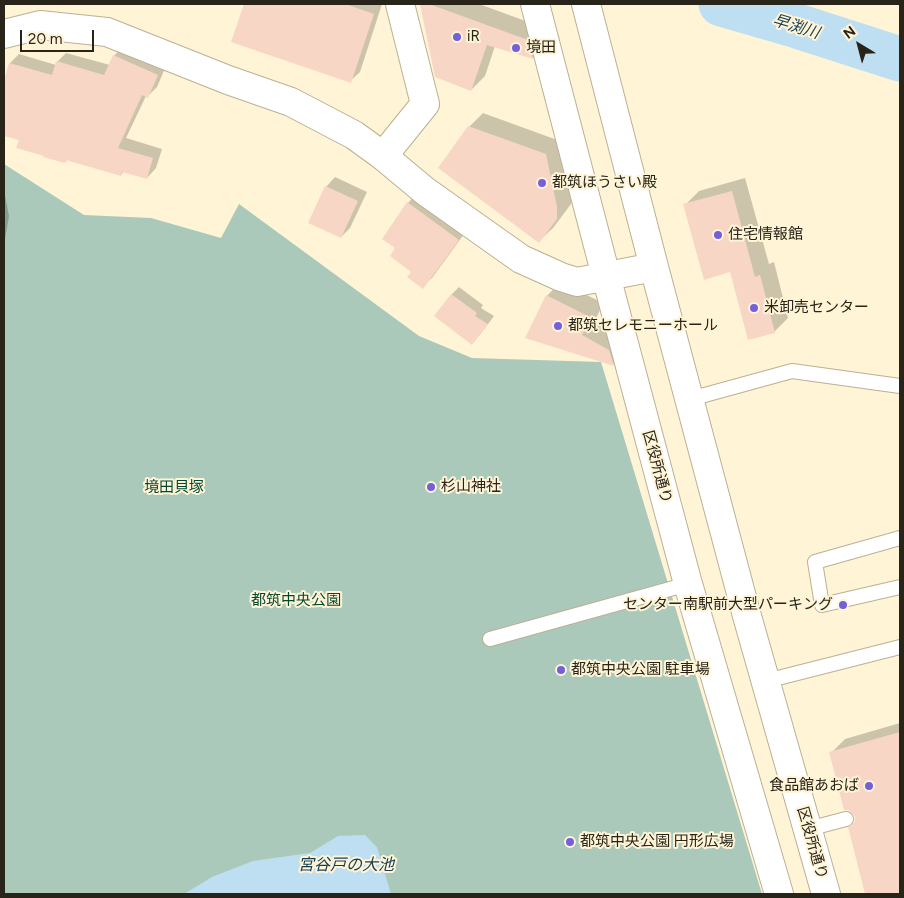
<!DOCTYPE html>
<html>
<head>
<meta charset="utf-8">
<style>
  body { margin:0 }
  #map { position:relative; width:904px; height:898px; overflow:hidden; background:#fff4d6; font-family:Figtree,sans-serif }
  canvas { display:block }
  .frame { position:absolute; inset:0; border:5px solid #282419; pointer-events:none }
  .north { position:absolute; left:834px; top:20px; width:50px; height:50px; -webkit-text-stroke:4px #fff4d6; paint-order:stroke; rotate:323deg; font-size:14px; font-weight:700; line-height:20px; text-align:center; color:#282419 }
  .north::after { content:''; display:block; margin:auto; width:18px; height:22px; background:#282419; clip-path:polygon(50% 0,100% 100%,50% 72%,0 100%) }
  .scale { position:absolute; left:20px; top:30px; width:74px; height:22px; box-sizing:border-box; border:2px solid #282419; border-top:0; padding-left:6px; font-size:15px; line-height:18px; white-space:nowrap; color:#282419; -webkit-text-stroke:4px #fff4d6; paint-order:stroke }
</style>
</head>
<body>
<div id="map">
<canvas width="904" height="898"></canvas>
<div class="frame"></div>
<div class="north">N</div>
<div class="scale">20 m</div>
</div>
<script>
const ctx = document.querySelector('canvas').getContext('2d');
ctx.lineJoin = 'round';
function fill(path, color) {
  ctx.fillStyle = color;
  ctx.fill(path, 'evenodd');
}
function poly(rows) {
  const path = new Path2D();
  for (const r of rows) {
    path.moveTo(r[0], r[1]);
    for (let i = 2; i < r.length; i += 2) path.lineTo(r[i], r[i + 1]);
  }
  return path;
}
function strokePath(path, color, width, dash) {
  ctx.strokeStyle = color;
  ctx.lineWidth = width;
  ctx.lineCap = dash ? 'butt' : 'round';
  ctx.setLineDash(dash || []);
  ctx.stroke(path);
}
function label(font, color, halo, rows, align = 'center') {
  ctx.font = font + ' Figtree,"Noto Sans JP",sans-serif';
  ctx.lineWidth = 4;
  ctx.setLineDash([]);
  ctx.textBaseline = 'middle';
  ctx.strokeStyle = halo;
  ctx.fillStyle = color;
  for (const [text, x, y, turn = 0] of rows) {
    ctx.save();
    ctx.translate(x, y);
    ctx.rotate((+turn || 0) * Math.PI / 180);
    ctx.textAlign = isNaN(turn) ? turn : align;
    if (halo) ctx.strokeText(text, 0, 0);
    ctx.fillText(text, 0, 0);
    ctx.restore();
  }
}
fill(poly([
  [4,164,84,215,151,218,221,238,239,204,419,336,472,358,601,362,762,894,4,894]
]), '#aac9ba');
fill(poly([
  [365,835,377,847,391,894,184,894,212,877,253,861,310,853,338,836]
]), '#bedff2');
fill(poly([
  [246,4,382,4,360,72,350,81,233,42],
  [421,4,479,4,542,27,546,44,533,58,495,46,485,76,471,90,436,76],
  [123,46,166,66,157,87,148,96,146,96,126,138,162,149,156,168,147,178,124,171,121,175,68,159,65,162,20,140,4,135,4,85,10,63,19,54,56,65,57,62,66,53,110,65,114,56],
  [483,113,560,141,571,192,571,204,553,228,539,241,469,127],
  [335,177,367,192,350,228,341,237,326,187],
  [745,178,769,264,774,262,788,318,774,332,685,205,699,191],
  [4,190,9,216,4,245],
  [417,193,467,230,432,278,422,287,397,248,383,238,408,203],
  [560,282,603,303,595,321,623,336,627,351,613,364,527,337,547,296],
  [459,287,483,305,481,308,494,316,479,336,436,316,452,294],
  [900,723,900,894,866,894,850,828,856,821,856,817,831,753,845,739]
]), '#0003');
strokePath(poly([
  [721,4,797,26,900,59]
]), '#bedff2', 45);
fill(poly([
  [244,4,345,4,374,14,351,83,231,42],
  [420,4,429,4,528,40,533,59,487,45,471,91,435,77],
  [113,55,158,75,148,98,142,95,118,148,153,158,147,179,122,172,121,176,66,160,65,163,43,157,44,156,16,148,19,140,4,136,4,80,9,63,52,75,56,61,104,75],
  [468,126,546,154,557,207,557,219,539,243,438,168],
  [325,186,358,201,341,238,308,223],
  [732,191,755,277,760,275,775,333,748,340,730,272,704,280,683,204],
  [407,202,459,240,423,289,407,277,411,272,390,256,395,248,382,239],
  [451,294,477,313,475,316,488,324,472,345,434,316],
  [546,295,590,317,582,335,609,350,614,366,525,338],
  [900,732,900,894,865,894,848,827,852,825,855,821,855,817,852,813,848,810,844,810,829,752]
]), '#f8d6c6');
const lane = poly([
  [690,399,792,371,900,386],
  [900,538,815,562,822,605,900,587],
  [490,639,688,584],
  [766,681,900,647],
  [808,829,846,819]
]);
const street = poly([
  [383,156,425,104,400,4]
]);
const secondary = poly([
  [535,4,606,276,688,584,779,894],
  [586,4,654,267,747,616,826,894],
  [4,34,40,25,107,32,228,80,291,102,354,135,383,156,425,191,521,259,561,277,577,282,654,267]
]);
strokePath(lane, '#bbb094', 16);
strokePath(street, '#bbb094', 30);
strokePath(secondary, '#bbb094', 30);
strokePath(lane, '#fff', 14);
strokePath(street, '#fff', 28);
strokePath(secondary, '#fff', 28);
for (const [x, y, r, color] of [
  [457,37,5,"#7460db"],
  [516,48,5,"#7460db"],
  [542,183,5,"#7460db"],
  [718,235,5,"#7460db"],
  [754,308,5,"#7460db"],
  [558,326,5,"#7460db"],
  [431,487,5,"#7460db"],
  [843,605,5,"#7460db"],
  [561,670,5,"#7460db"],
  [869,786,5,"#7460db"],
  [570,842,5,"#7460db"]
]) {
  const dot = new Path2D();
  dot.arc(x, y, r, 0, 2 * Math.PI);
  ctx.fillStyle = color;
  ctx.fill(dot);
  strokePath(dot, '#fff4d6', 2);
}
label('15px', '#282419', '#fff4d6', [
  ["iR",467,37],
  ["境田",526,48],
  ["都筑ほうさい殿",552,183],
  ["住宅情報館",728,235],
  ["米卸売センター",764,308],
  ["都筑セレモニーホール",568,326],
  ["杉山神社",441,487],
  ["センター南駅前大型パーキング",833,605,"right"],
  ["都筑中央公園 駐車場",571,670],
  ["食品館あおば",859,786,"right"],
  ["都筑中央公園 円形広場",580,842]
], 'left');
label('15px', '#282419', '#fff4d6', [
  ["区役所通り",657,467,75],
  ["区役所通り",812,843,74]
]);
label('15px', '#044833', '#fff4d6', [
  ["境田貝塚",174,488],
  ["都筑中央公園",296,601]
]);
label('italic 16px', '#133d52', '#fff4d6', [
  ["早渕川",796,27,17],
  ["宮谷戸の大池",346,865]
]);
</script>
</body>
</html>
